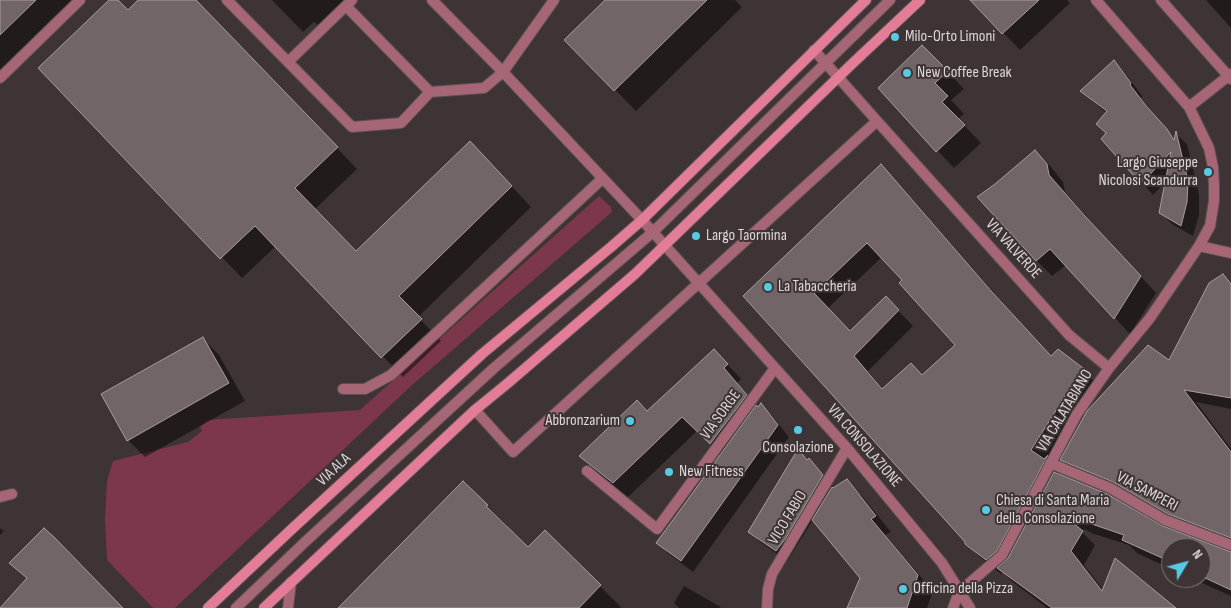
<!DOCTYPE html>
<html>
<head>
<meta charset="utf-8">
<style>
  body { margin:0 }
  #map { position:relative; width:1231px; height:608px; overflow:hidden; background:#3e3436; font-family:"Sofia Sans Condensed",sans-serif }
  canvas { display:block }
  .north { position:absolute; left:1161px; top:538px; width:50px; height:50px; box-sizing:border-box; background:#3e3436; border:1px solid #7e7577; border-radius:50%; rotate:53deg; font-size:14px; font-weight:700; line-height:20px; text-align:center; color:#ded7d8 }
  .north::after { content:''; display:block; margin:auto; width:18px; height:22px; background:#57c9e2; clip-path:polygon(50% 0,100% 100%,50% 72%,0 100%) }
</style>
</head>
<body>
<div id="map">
<canvas width="1231" height="608"></canvas>
<div class="north">N</div>
</div>
<script>
const ctx = document.querySelector('canvas').getContext('2d');
ctx.lineJoin = 'round';
function fill(path, color) {
  ctx.fillStyle = color;
  ctx.fill(path, 'evenodd');
}
function poly(rows) {
  const path = new Path2D();
  for (const r of rows) {
    path.moveTo(r[0], r[1]);
    for (let i = 2; i < r.length; i += 2) path.lineTo(r[i], r[i + 1]);
  }
  return path;
}
function strokePath(path, color, width, dash) {
  ctx.strokeStyle = color;
  ctx.lineWidth = width;
  ctx.lineCap = dash ? 'butt' : 'round';
  ctx.setLineDash(dash || []);
  ctx.stroke(path);
}
function label(font, color, halo, rows, align = 'center') {
  ctx.font = font + ' "Sofia Sans Condensed",sans-serif';
  ctx.lineWidth = 4;
  ctx.setLineDash([]);
  ctx.textBaseline = 'middle';
  ctx.strokeStyle = halo;
  ctx.fillStyle = color;
  for (const [text, x, y, turn = 0] of rows) {
    ctx.save();
    ctx.translate(x, y);
    ctx.rotate((+turn || 0) * Math.PI / 180);
    ctx.textAlign = isNaN(turn) ? turn : align;
    if (halo) ctx.strokeText(text, 0, 0);
    ctx.fillText(text, 0, 0);
    ctx.restore();
  }
}
fill(poly([
  [599,196,611,207,612,212,411,386,175,608,153,608,107,560,105,519,107,481,113,461,188,442,202,431,200,427,207,420,360,410]
]), '#7d374a');
fill(poly([
  [0,0,79,0,0,76],
  [111,0,117,0,128,11,140,0,195,0,357,169,315,209,356,252,490,163,531,207,418,317,441,341,403,377,276,246,242,278,40,69],
  [272,0,344,0,318,25,314,22,303,32],
  [607,0,735,0,742,7,636,111,566,40],
  [972,0,1067,0,1070,3,1020,50],
  [1206,0,1231,0,1231,28],
  [1114,62,1125,73,1142,96,1141,98,1158,120,1175,139,1176,134,1187,144,1199,194,1199,215,1193,236,1172,224,1160,212,1166,181,1153,195,1102,139,1108,133,1107,113,1094,102,1082,91],
  [939,63,964,89,951,100,964,114,958,119,981,143,954,168,879,88],
  [1035,151,1051,167,1063,182,1065,192,1100,232,1156,293,1130,334,1066,265,1052,276,1036,260],
  [881,166,896,181,1007,308,1051,357,1082,369,1097,384,1049,458,1062,470,1059,475,1162,528,1231,553,1231,596,1191,578,1201,578,1201,548,1171,548,1171,569,1137,553,1129,545,1094,534,1084,529,1082,532,1095,545,1084,565,1104,591,1174,608,1047,608,1013,582,1003,572,1001,574,981,558,966,543,966,541,744,297],
  [882,257,904,280,957,345,923,376,883,389,868,371,913,326,886,298,850,333,827,309],
  [1043,460,1045,462,995,557,992,556],
  [1222,275,1231,284,1231,409,1196,402,1231,449,1231,545,1076,473,1062,460,1169,362],
  [202,338,219,355,245,401,145,457,128,440],
  [714,350,741,379,737,383,759,408,761,405,772,416,789,437,693,572,669,554,657,543,722,455,697,431,628,497,594,470,580,456,647,413],
  [798,451,819,470,833,487,829,492,847,481,862,496,891,532,885,535,933,591,927,608,849,608,861,577,813,520,787,561,760,542,749,531],
  [463,483,508,526,506,528,528,549,545,532,621,607,620,608,347,608],
  [0,528,4,531,0,535],
  [684,586,719,606,721,608,679,608,674,603]
]), '#0007');
const building = poly([
  [0,0,36,0,0,35,0,0],
  [109,0,118,0,128,10,138,0,196,0,338,147,295,188,356,251,470,141,512,186,399,296,422,319,381,358,255,226,220,259,38,68,109,0],
  [605,0,707,0,614,91,564,40,605,0],
  [970,0,1039,0,1002,34,970,0],
  [922,45,948,71,935,83,948,96,942,102,965,125,936,152,878,88,922,45],
  [1114,60,1131,83,1130,85,1147,107,1167,129,1174,140,1176,131,1188,181,1187,202,1181,226,1159,213,1171,152,1141,184,1101,139,1106,133,1096,124,1107,111,1080,91,1114,60],
  [1035,150,1047,164,1049,175,1084,215,1141,276,1114,319,1050,249,1036,261,977,197,995,184,1035,150],
  [881,164,992,292,1051,356,1058,349,1083,368,1031,450,1044,459,1048,455,997,551,986,560,965,544,965,542,956,532,743,296,881,164],
  [867,243,902,280,899,283,955,345,922,375,911,363,882,389,854,356,899,310,886,296,850,331,814,293,867,243],
  [1223,274,1231,284,1231,398,1184,390,1231,452,1231,538,1168,514,1113,482,1060,460,1087,411,1148,345,1169,360,1209,283,1223,274],
  [203,337,229,383,127,441,101,394,203,337],
  [714,349,728,364,724,368,747,395,710,444,682,417,613,483,579,456,637,400,647,411,714,349],
  [761,403,778,425,681,561,656,543,686,502,756,405,758,407,761,403],
  [798,449,807,460,809,458,823,475,786,538,776,551,748,532,798,449],
  [1054,472,1107,494,1163,526,1231,552,1231,590,1201,576,1201,548,1171,548,1171,562,1122,540,1124,535,1080,520,1070,516,1068,519,1083,531,1071,551,1102,591,1115,558,1176,608,1052,608,997,568,1008,558,1054,472],
  [847,479,876,516,871,519,918,575,907,608,847,608,860,578,812,520,832,487,833,488,847,479],
  [463,481,488,505,486,506,528,547,545,530,601,585,579,608,338,608,463,481],
  [44,528,54,537,123,608,0,608,27,578,9,563,44,528]
]);
fill(building, '#716567');
strokePath(building, '#a99c9f', 1);
const service = poly([
  [227,0,288,62,352,0],
  [432,0,503,72,642,220],
  [346,6,430,92,484,88,503,72,554,0],
  [288,62,352,127,401,123,430,92],
  [0,78,80,0],
  [343,389,365,389,391,375,602,179],
  [236,608,305,542,494,368,653,232,890,0]
]);
const minor = poly([
  [1161,0,1231,79],
  [1189,107,1231,74],
  [877,121,1069,335,1109,368],
  [642,220,847,448,942,563,970,608],
  [1199,246,1231,253],
  [475,410,513,452,877,121,814,50],
  [1050,463,1110,488,1165,520,1231,545],
  [587,471,657,529,775,368],
  [0,497,12,494],
  [288,608,291,582],
  [767,608,768,589,772,574,847,448],
  [953,608,959,592,1002,555,1077,414,1109,368,1150,318,1199,246,1210,226,1214,201,1214,184,1213,167,1209,148,1189,107,1096,0]
]);
const secondary = poly([
  [208,608,293,528,482,354,611,247,642,220,866,0],
  [264,608,475,410,508,383,635,274,854,62,920,0]
]);
strokePath(service, '#5b5153', 12);
strokePath(minor, '#5b5153', 12);
strokePath(secondary, '#5b5153', 12);
strokePath(service, '#a66675', 10);
strokePath(minor, '#a66675', 10);
strokePath(secondary, '#e37d97', 10);
for (const [x, y, r, color] of [
  [895,37,5,"#57c9e2"],
  [907,73,5,"#57c9e2"],
  [1208,172,5,"#57c9e2"],
  [696,236,5,"#57c9e2"],
  [768,287,5,"#57c9e2"],
  [630,421,5,"#57c9e2"],
  [798,430,5,"#57c9e2"],
  [669,472,5,"#57c9e2"],
  [986,510,5,"#57c9e2"],
  [903,589,5,"#57c9e2"]
]) {
  const dot = new Path2D();
  dot.arc(x, y, r, 0, 2 * Math.PI);
  ctx.fillStyle = color;
  ctx.fill(dot);
  strokePath(dot, '#3e3436', 2);
}
label('16px', '#ded7d8', '#3e3436', [
  ["Milo-Orto Limoni",905,37],
  ["New Coffee Break",917,73],
  ["Largo Giuseppe",1198,163,"right"],
  ["Nicolosi Scandurra",1198,181,"right"],
  ["Largo Taormina",706,236],
  ["La Tabaccheria",778,287],
  ["Abbronzarium",620,421,"right"],
  ["Consolazione",798,448,"center"],
  ["New Fitness",679,472],
  ["Chiesa di Santa Maria",996,501],
  ["della Consolazione",996,519],
  ["Officina della Pizza",913,589]
], 'left');
label('16px', '#ded7d8', '#3e3436', [
  ["VIA VALVERDE",1013,249,48],
  ["VIA CALATABIANO",1065,411,-59],
  ["VIA SORGE",721,415,-54],
  ["VIA CONSOLAZIONE",864,446,49],
  ["VIA ALA",334,470,-43],
  ["VIA SAMPERI",1147,492,28],
  ["VICO FABIO",788,518,-59]
]);
</script>
</body>
</html>
